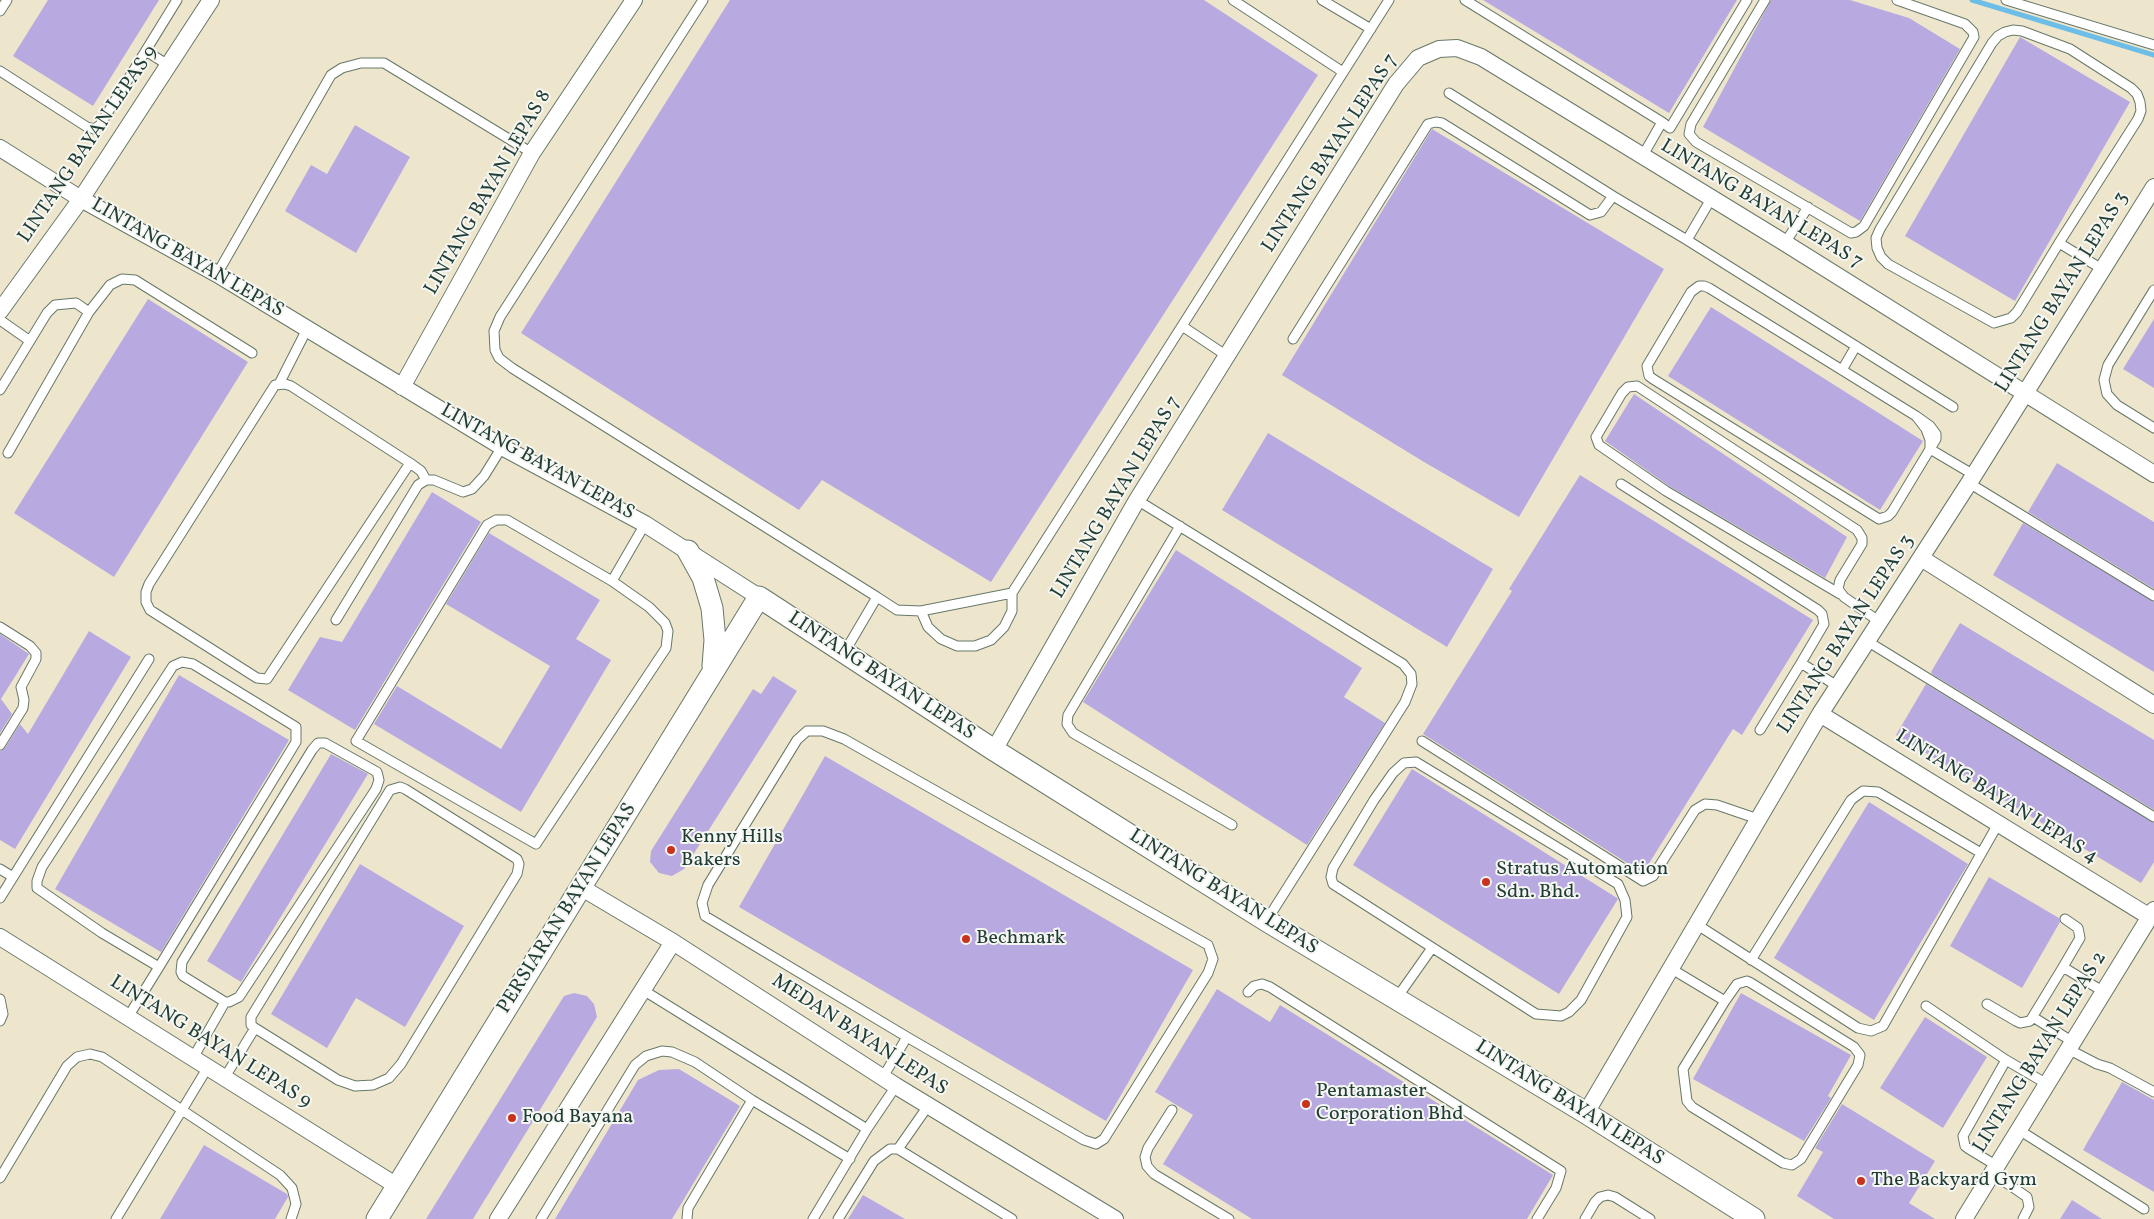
<!DOCTYPE html>
<html>
<head>
<meta charset="utf-8">
<style>
  body { margin:0 }
  canvas { display:block; background:#eee6cc }
</style>
</head>
<body>
<canvas width="2154" height="1219"></canvas>
<script>
const ctx = document.querySelector('canvas').getContext('2d');
ctx.lineJoin = 'round';
function poly(rows) {
  const path = new Path2D();
  for (const r of rows) {
    path.moveTo(r[0], r[1]);
    for (let i = 2; i < r.length; i += 2) path.lineTo(r[i], r[i + 1]);
  }
  return path;
}
function strokePath(path, color, width, dash) {
  ctx.strokeStyle = color;
  ctx.lineWidth = width;
  ctx.lineCap = dash ? 'butt' : 'round';
  ctx.setLineDash(dash || []);
  ctx.stroke(path);
}
function fill(path, color) {
  ctx.fillStyle = color;
  ctx.fill(path, 'evenodd');
}
function label(font, color, halo, rows, align = 'center') {
  ctx.font = font + ' Vollkorn,serif';
  ctx.lineWidth = 4;
  ctx.setLineDash([]);
  ctx.textBaseline = 'middle';
  ctx.strokeStyle = halo;
  ctx.fillStyle = color;
  for (const [text, x, y, turn = 0] of rows) {
    ctx.save();
    ctx.translate(x, y);
    ctx.rotate((+turn || 0) * Math.PI / 180);
    ctx.textAlign = isNaN(turn) ? turn : align;
    if (halo) ctx.strokeText(text, 0, 0);
    ctx.fillText(text, 0, 0);
    ctx.restore();
  }
}
strokePath(poly([
  [1972,0,2154,55]
]), '#6cbde7', 5);
fill(poly([
  [48,0,159,0,93,106,13,56],
  [730,0,1204,0,1318,75,991,582,822,480,799,510,521,333],
  [1483,0,1737,0,1669,113],
  [1771,0,1850,0,1909,18,1960,49,1860,221,1703,127],
  [2020,37,2130,102,2015,301,1905,236],
  [355,125,410,157,356,253,285,211,311,165,327,174],
  [1432,129,1664,269,1519,517,1424,462,1282,375],
  [148,299,248,362,114,577,14,513],
  [1711,307,1923,441,1880,510,1668,376],
  [2154,319,2154,388,2123,369],
  [1634,394,1847,537,1825,578,1669,486,1605,441],
  [1268,433,1493,569,1447,647,1222,510],
  [2057,463,2154,522,2154,589,2028,512],
  [1580,475,1813,620,1742,735,1733,729,1643,873,1423,734,1512,591,1509,589],
  [432,492,481,522,355,730,288,690,320,637,342,642],
  [2023,523,2154,602,2154,672,1993,575],
  [489,533,600,600,576,639,611,660,521,812,374,724,397,686,501,749,550,666,446,604],
  [1176,550,1362,668,1344,697,1385,723,1307,845,1083,702],
  [1960,623,2154,740,2154,810,1932,674,1931,672],
  [89,631,131,657,15,849,0,840,0,751,5,748,20,724,28,734],
  [0,634,29,654,1,699,12,714,0,733],
  [179,675,289,740,161,952,55,889],
  [773,676,797,691,684,869,672,876,659,873,650,862,651,851,753,689,761,694],
  [1926,684,2154,823,2154,862,2141,883,1896,735],
  [331,754,368,774,241,982,207,961],
  [825,756,1193,970,1106,1121,739,907],
  [1412,769,1617,898,1618,899,1559,994,1353,865],
  [1869,802,1968,864,1874,1020,1774,958],
  [360,864,464,926,405,1027,356,998,327,1048,271,1014],
  [1989,877,2059,918,2060,922,2022,988,1950,946],
  [1217,989,1270,1022,1280,1005,1553,1175,1527,1219,1252,1219,1163,1164,1193,1115,1155,1092],
  [574,993,587,996,594,1004,597,1017,473,1219,426,1219,564,996],
  [1741,993,1851,1055,1828,1096,1831,1098,1804,1141,1693,1079],
  [1925,1017,1987,1057,1943,1128,1880,1088],
  [679,1069,740,1106,672,1219,555,1219,638,1080,659,1070],
  [2122,1082,2154,1100,2154,1192,2083,1150],
  [1842,1104,1935,1161,1909,1203,1935,1219,1834,1219,1797,1196,1823,1152,1815,1148],
  [204,1145,287,1194,288,1197,275,1219,160,1219],
  [863,1195,905,1219,848,1219],
  [2072,1200,2102,1219,2060,1219]
]), '#b8aae1');
const service = poly([
  [703,0,500,317,494,331,495,350,499,358,512,368,877,597],
  [1233,0,1343,72],
  [1322,0,1371,29],
  [1465,0,1662,122,1642,157],
  [1765,0,1691,124,1689,134,1696,142,1851,233,1856,232,1864,226,1974,37,1973,32,1965,24,1897,0],
  [2006,0,2154,45],
  [0,11,7,0],
  [146,51,168,65],
  [0,71,87,127,94,129,100,125,177,0],
  [1449,93,1613,196],
  [1662,122,1670,128,1747,0],
  [1687,240,1953,407],
  [1785,243,1808,207],
  [2059,243,2138,119,2141,111,2140,102,2137,94,2131,88,2070,49,2022,31,2013,30,2005,32,1998,36,1992,43,1880,229,1876,238,1877,248,1881,257,1888,264,1994,323,2011,318,2017,312,2059,243,2102,269],
  [217,274,331,75,342,68,361,63,384,63,532,153],
  [2154,290,2108,365,2104,380,2107,394,2117,405,2154,428],
  [0,320,30,341],
  [1293,339,1428,124,1436,122,1442,123,1590,215,1601,212,1613,196,1687,240,1711,199],
  [1227,356,1182,326,1389,0],
  [1842,370,1856,346],
  [279,384,307,329],
  [0,390,47,313,55,305,76,303,89,312],
  [1916,416,1926,429,1930,440,1930,449,1892,512,1888,516,1879,519,1653,379,1649,376,1647,366,1691,292,1699,286,1704,286,1709,288,1842,370,1916,416,1930,426,1936,434,1936,439,1930,449],
  [1930,449,1974,475],
  [8,453,89,312,110,285,122,279,135,280,252,353],
  [410,463,267,679,257,678,150,610,146,602,146,592,149,584,275,385,285,384,291,386,410,463,421,471,426,480],
  [1969,483,2154,596],
  [1621,484,1818,610,1822,614,1824,624,1801,663,1837,686],
  [1137,500,1403,664,1411,674,1412,684,1405,702,1267,920],
  [496,520,507,520,612,581,649,607,665,623,668,631,666,648,536,844,356,741,487,525,496,520],
  [1180,526,1068,715,1067,724,1073,733,1232,825],
  [612,581,645,524],
  [1840,594,1666,491,1599,445,1596,437,1622,393,1628,387,1637,386,1857,530,1862,538,1862,544,1840,580,1838,589,1844,597,1880,622],
  [921,611,928,627,941,639,957,646,975,646,991,640,1004,627,1012,611,1012,593],
  [336,620,418,485,426,480,434,480,463,492,472,489,484,476,502,447],
  [0,627,30,646,36,653,36,659,21,687,24,700,23,708,0,745],
  [1867,641,2154,817],
  [844,653,877,597,897,610,921,611,1012,593,1182,326],
  [1760,730,1801,663],
  [807,731,823,731,844,739,1208,945,1213,959,1208,973,1104,1139,1096,1144,1084,1140,907,1037,705,916,702,903,708,885,797,740,807,731],
  [1422,741,1643,881,1653,876,1695,810,1705,804,1717,805,1758,819],
  [1416,762,1618,884,1625,900,1627,917,1581,1000,1569,1012,1561,1016,1536,1014,1333,884,1331,877,1333,868,1374,800,1393,773,1404,763,1416,762],
  [0,869,13,877],
  [0,898,149,659],
  [2065,919,2078,928,2080,938,2063,967,2104,992],
  [1696,924,1858,1028,1871,1031,1883,1026,1998,824],
  [1751,960,1851,800,1863,791,1878,792,1981,853],
  [1670,968,1725,1001,1683,1069,1687,1101,1692,1107,1783,1163,1792,1165,1801,1159,1858,1065,1860,1055,1854,1047,1751,983,1747,981,1737,984,1725,1001],
  [643,990,867,1129],
  [1248,992,1254,986,1262,984,1270,987,1561,1171,1556,1188,1537,1219],
  [0,999,3,1014,0,1021],
  [1396,999,1432,948],
  [1987,1004,2016,1021,2020,1023,2030,1021,2063,967],
  [1926,1006,2006,1060],
  [128,1017,159,967,296,742,296,727,193,664,182,662,173,666,42,867,37,881,37,888,102,933,159,967],
  [2033,1017,2073,1042],
  [2068,1049,2097,1064,2110,1068,2154,1092],
  [193,1058,225,1002,229,1002,239,997,376,789,379,780,377,772,325,743,318,743,312,750,182,962,181,972,183,976,225,1002],
  [225,1077,255,1028,338,1080,355,1086,373,1085,389,1078,401,1064,517,874,519,864,517,859,405,789,400,787,390,790,251,1017,251,1025,255,1028],
  [883,1077,907,1037],
  [1172,1110,1148,1148,1145,1157,1147,1166,1154,1174,1229,1219],
  [2019,1130,2144,1209],
  [898,1149,928,1106],
  [1997,1166,1969,1149,1965,1146,1963,1136,2006,1060,2047,1084],
  [1992,1173,2027,1197,2029,1207,2023,1219],
  [0,1178,67,1066,77,1057,90,1054,102,1057,280,1175,292,1188,296,1204,291,1219],
  [116,1219,208,1067],
  [541,1219,635,1065,646,1056,662,1051,672,1052,695,1062,752,1100,850,1159],
  [687,1219,688,1208,752,1100],
  [813,1219,867,1129,896,1086],
  [838,1219,874,1161,890,1149,898,1149,1012,1219],
  [1585,1219,1595,1202,1600,1197,1608,1195,1615,1197,1650,1219]
]);
const minor = poly([
  [0,148,81,199,217,274,502,447,645,524,759,597],
  [0,311,81,199,211,0],
  [402,387,532,153,634,0],
  [1921,558,2154,705],
  [1820,714,2150,917],
  [994,750,1137,500,1396,84,1418,58,1439,49,1457,48,1481,57,1785,243,2154,474],
  [582,888,673,942,896,1086,1115,1219],
  [0,937,397,1186],
  [1586,1113,1820,714,1969,483,2154,187],
  [498,1219,673,942],
  [1964,1219,2154,910]
]);
const tertiary = poly([
  [688,551,703,578,712,608,715,640,713,666],
  [377,1219,759,597,994,750,1267,921,1586,1113,1754,1219]
]);
strokePath(service, '#677869', 11);
strokePath(minor, '#677869', 18);
strokePath(tertiary, '#677869', 23);
strokePath(service, '#fff', 9);
strokePath(minor, '#fff', 16);
strokePath(tertiary, '#fff', 21);
for (const [x, y, r, color] of [
  [671,850,5,"#c8321e"],
  [1486,882,5,"#c8321e"],
  [966,939,5,"#c8321e"],
  [1306,1104,5,"#c8321e"],
  [512,1118,5,"#c8321e"],
  [1861,1181,5,"#c8321e"]
]) {
  const dot = new Path2D();
  dot.arc(x, y, r, 0, 2 * Math.PI);
  ctx.fillStyle = color;
  ctx.fill(dot);
  strokePath(dot, '#f6f6f2', 2);
}
label('20px', '#1f3d34', '#f6f6f2', [
  ["LINTANG BAYAN LEPAS 9",89,145,-56],
  ["LINTANG BAYAN LEPAS 7",1331,154,-57],
  ["LINTANG BAYAN LEPAS 8",489,193,-60],
  ["LINTANG BAYAN LEPAS 7",1761,205,31],
  ["LINTANG BAYAN LEPAS",187,259,30],
  ["LINTANG BAYAN LEPAS 3",2063,293,-58],
  ["LINTANG BAYAN LEPAS",537,463,29],
  ["LINTANG BAYAN LEPAS 7",1117,498,-59],
  ["LINTANG BAYAN LEPAS 3",1847,635,-57],
  ["LINTANG BAYAN LEPAS",881,677,33],
  ["LINTANG BAYAN LEPAS 4",1996,798,32],
  ["LINTANG BAYAN LEPAS",1223,893,32],
  ["PERSIARAN BAYAN LEPAS",568,909,-58],
  ["MEDAN BAYAN LEPAS",859,1036,33],
  ["LINTANG BAYAN LEPAS 9",210,1043,32],
  ["LINTANG BAYAN LEPAS 2",2041,1053,-58],
  ["LINTANG BAYAN LEPAS",1569,1104,32]
]);
label('20px', '#1f3d34', '#f6f6f2', [
  ["Kenny Hills",681,838],
  ["Bakers",681,861],
  ["Stratus Automation",1496,870],
  ["Sdn. Bhd.",1496,893],
  ["Bechmark",976,939],
  ["Pentamaster",1316,1092],
  ["Corporation Bhd",1316,1115],
  ["Food Bayana",522,1118],
  ["The Backyard Gym",1871,1181]
], 'left');
</script>
</body>
</html>
